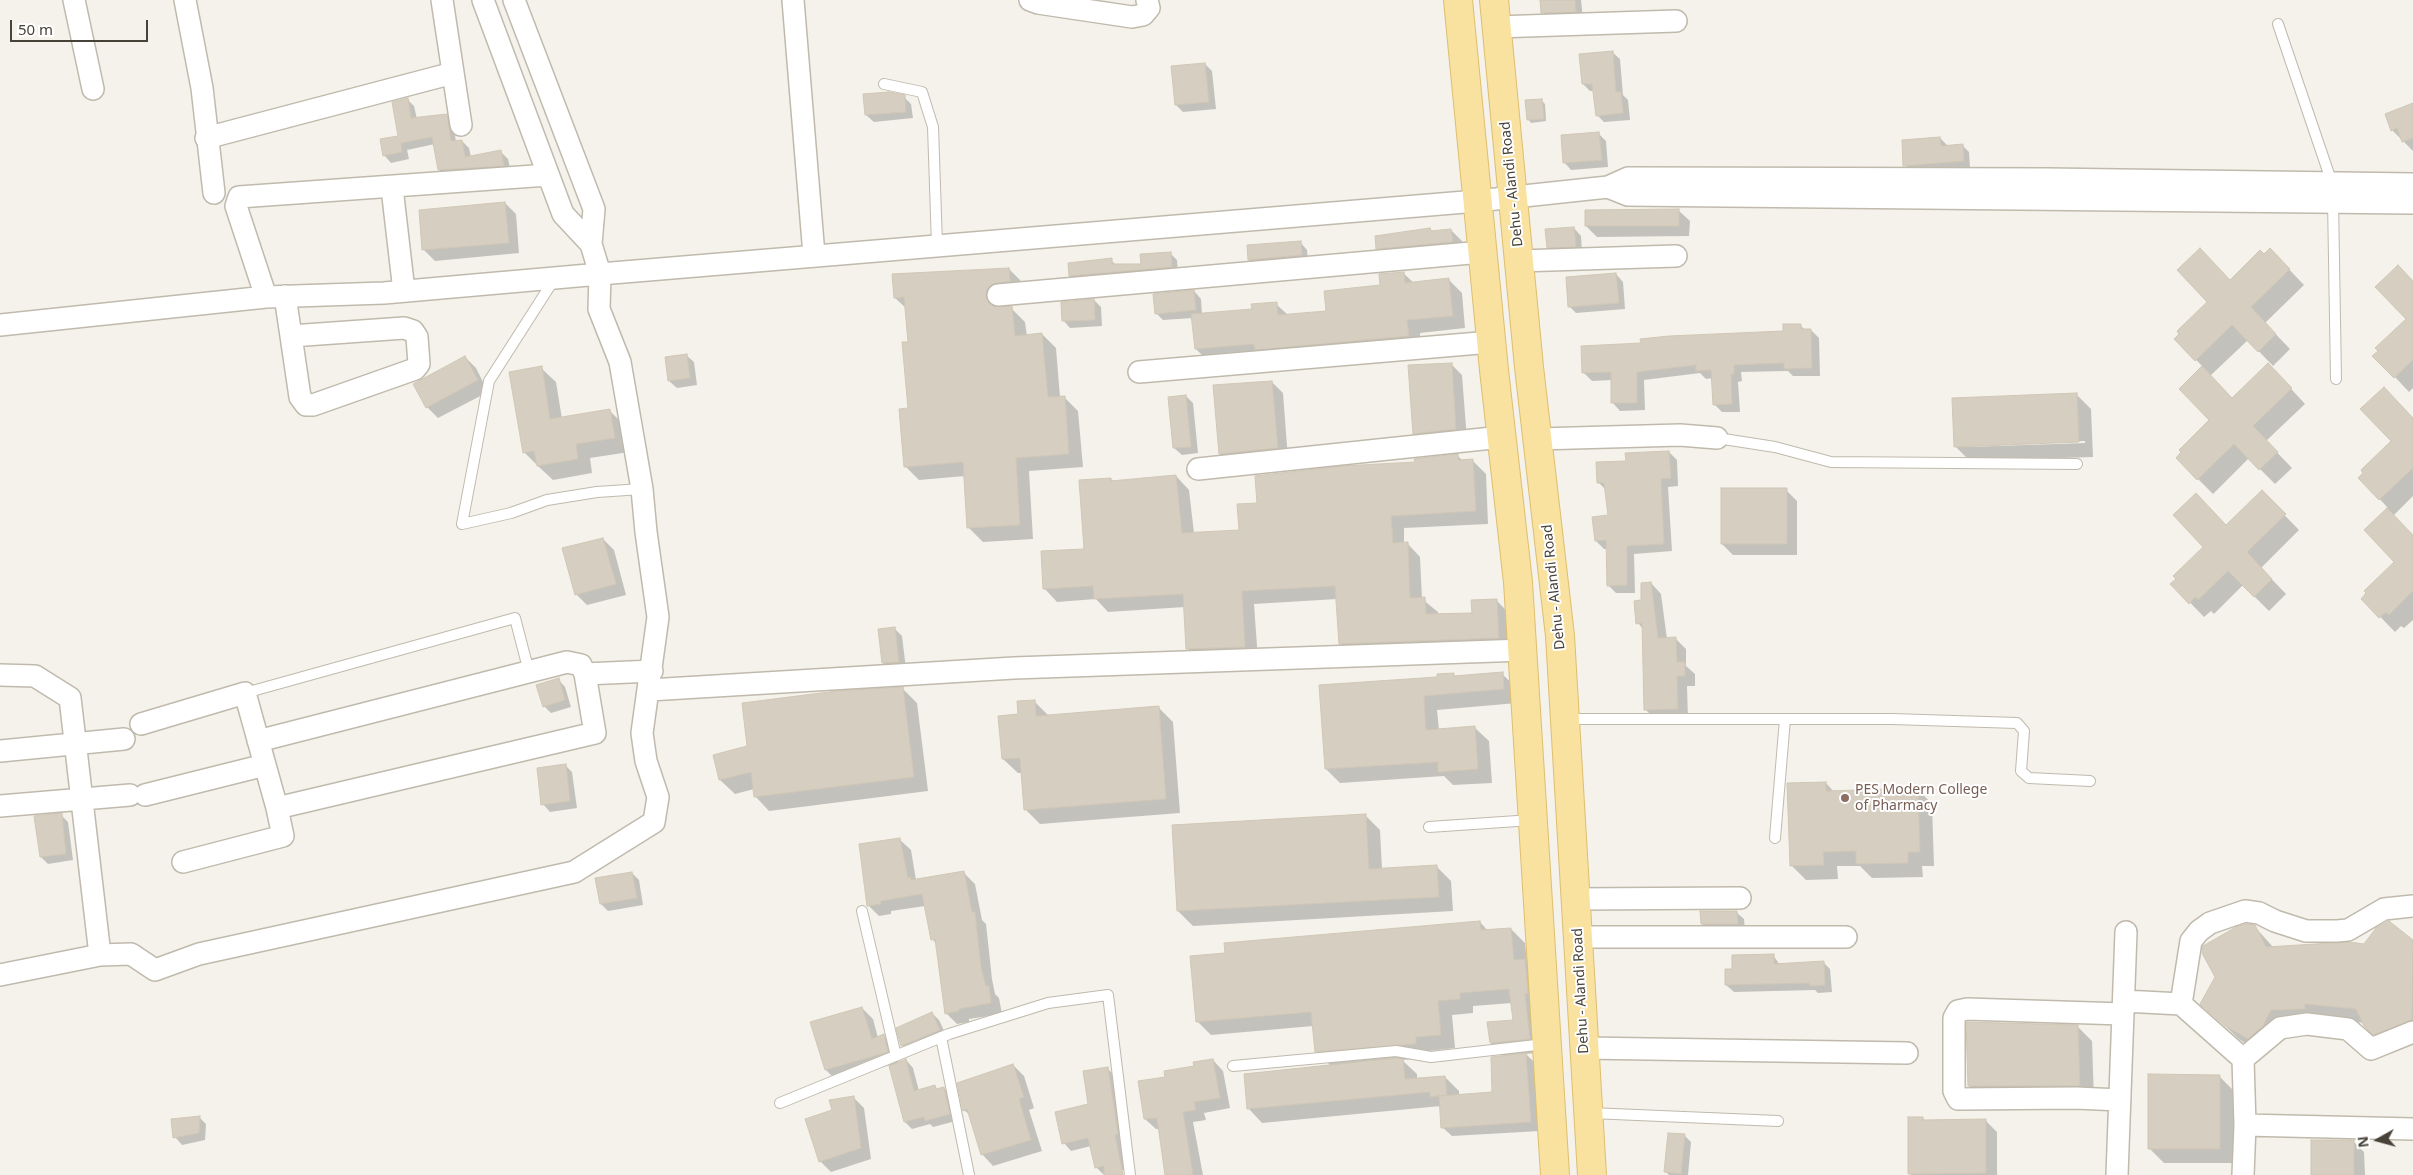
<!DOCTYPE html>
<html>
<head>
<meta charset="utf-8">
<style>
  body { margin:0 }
  #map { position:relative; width:2413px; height:1175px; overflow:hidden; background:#f4f2eb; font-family:"Noto Sans",sans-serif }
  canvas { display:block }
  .north { position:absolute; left:2353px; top:1115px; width:50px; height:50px; -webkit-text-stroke:4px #fff; paint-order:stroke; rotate:263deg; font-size:14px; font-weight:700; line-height:20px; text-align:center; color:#484339 }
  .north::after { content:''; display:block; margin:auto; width:18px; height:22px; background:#484339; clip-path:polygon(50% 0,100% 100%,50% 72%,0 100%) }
  .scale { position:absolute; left:10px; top:20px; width:138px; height:22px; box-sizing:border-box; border:2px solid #484339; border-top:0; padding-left:6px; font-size:15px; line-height:18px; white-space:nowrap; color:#484339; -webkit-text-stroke:4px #fff; paint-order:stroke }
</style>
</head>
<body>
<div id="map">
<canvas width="2413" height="1175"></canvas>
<div class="north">N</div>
<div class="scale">50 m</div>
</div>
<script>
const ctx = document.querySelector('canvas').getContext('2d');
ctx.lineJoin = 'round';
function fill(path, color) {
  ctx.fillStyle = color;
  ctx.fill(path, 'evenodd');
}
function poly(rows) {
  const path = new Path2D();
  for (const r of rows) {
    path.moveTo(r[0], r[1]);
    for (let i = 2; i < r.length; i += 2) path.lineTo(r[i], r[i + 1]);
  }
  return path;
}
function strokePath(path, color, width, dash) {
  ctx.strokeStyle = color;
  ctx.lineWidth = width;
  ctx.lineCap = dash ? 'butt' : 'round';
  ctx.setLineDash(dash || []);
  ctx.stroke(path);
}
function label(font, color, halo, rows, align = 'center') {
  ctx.font = font + ' "Noto Sans",sans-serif';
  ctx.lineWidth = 4;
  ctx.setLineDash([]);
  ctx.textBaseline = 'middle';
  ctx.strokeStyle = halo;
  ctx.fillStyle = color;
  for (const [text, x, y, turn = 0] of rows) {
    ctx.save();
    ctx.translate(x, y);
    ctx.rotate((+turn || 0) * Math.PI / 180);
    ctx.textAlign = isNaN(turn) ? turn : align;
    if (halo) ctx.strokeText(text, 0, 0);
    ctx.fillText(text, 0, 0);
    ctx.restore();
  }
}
fill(poly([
  [1541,0,1581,0,1583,19,1550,20,1542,12],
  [1612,52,1620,59,1623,95,1628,100,1630,120,1604,122,1597,115,1594,91,1590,91,1583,84],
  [1205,64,1212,71,1216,109,1183,112,1176,105,1172,67],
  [904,97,911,104,913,118,874,122,866,115],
  [407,99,414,106,417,119,446,115,453,122,456,142,462,141,469,148,471,157,501,152,508,159,511,172,447,177,439,170,435,144,407,150,409,159,391,163,384,155,400,137],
  [1542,101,1545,104,1546,121,1531,123,1528,119],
  [2413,105,2413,151,2392,130],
  [1599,134,1606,141,1608,167,1571,170,1564,162],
  [1940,138,1948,146,1962,145,1969,152,1970,168,1912,172,1905,165],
  [505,203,516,214,519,253,435,261,424,250,420,211],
  [1678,210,1690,221,1689,236,1597,237,1586,226],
  [1574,228,1581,236,1582,253,1555,254,1548,247],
  [1430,229,1433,232,1451,230,1462,241,1463,253,1389,259,1378,248],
  [1300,242,1307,250,1308,262,1257,267,1249,260],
  [1170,253,1177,260,1178,274,1077,283,1070,276,1111,260,1117,266,1143,265],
  [2284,264,2304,285,2265,323,2290,349,2273,366,2248,340,2210,376,2232,399,2283,380,2305,404,2266,441,2292,468,2275,484,2249,458,2213,494,2177,458,2211,420,2203,367,2176,339,2230,281],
  [1009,269,1023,283,1000,305,1000,308,1011,308,1025,322,1027,336,1042,334,1056,348,1060,397,1064,397,1078,411,1083,467,1029,471,1033,539,983,542,969,528,965,476,919,480,905,466,909,409,910,343,907,309,895,298],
  [1403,273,1414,283,1448,279,1462,293,1465,328,1420,333,1421,349,1209,362,1196,349,1193,318,1163,320,1156,313,1194,291,1201,299,1202,315,1253,310,1276,304,1288,315,1328,313,1382,287],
  [1616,274,1623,282,1625,309,1576,313,1569,306],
  [2413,281,2413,388,2409,392,2395,377],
  [1094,300,1101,307,1102,326,1070,328,1063,320],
  [1800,325,1806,331,1811,330,1819,338,1820,376,1793,376,1788,371,1741,372,1742,381,1738,382,1740,412,1722,412,1714,404,1713,378,1706,379,1700,373,1644,380,1645,410,1620,411,1612,402,1612,380,1592,381,1584,373,1642,344,1784,332],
  [686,355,694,362,697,385,677,388,669,381],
  [465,357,476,368,488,392,438,418,427,407],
  [1451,364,1462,375,1467,440,1425,444,1414,433],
  [541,368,556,382,562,419,610,411,624,425,629,452,590,458,592,473,553,480,539,467,524,452],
  [1272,382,1283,393,1288,459,1231,465,1220,454],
  [2077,395,2091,409,2093,457,1970,461,1955,446],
  [2085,441,2085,443,1967,447,1967,445],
  [1186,396,1193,403,1198,453,1182,455,1174,448],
  [2413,419,2413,496,2393,516,2413,536,2413,620,2404,628,2401,626,2395,632,2363,599,2396,562,2365,530,2388,508,2360,478],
  [1669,452,1677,460,1678,486,1668,487,1672,551,1634,554,1635,593,1616,593,1608,585,1607,549,1604,549,1596,541,1609,516,1606,490,1598,482],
  [1458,456,1463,461,1472,460,1486,474,1488,524,1404,528,1404,544,1407,543,1420,557,1422,599,1438,612,1438,615,1473,614,1496,600,1510,614,1512,651,1353,657,1340,643,1337,599,1254,604,1258,660,1201,662,1188,649,1185,607,1108,612,1096,599,1057,602,1044,588,1086,550,1111,479,1114,482,1176,476,1189,490,1194,533,1240,531,1258,504,1416,464],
  [1786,490,1797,501,1797,555,1733,555,1722,544],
  [2262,492,2299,530,2261,568,2286,594,2269,611,2243,585,2214,614,2211,611,2204,617,2172,584],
  [603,539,614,550,626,595,587,605,576,594],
  [1651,583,1661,594,1667,639,1676,639,1686,649,1686,666,1695,674,1695,686,1687,686,1688,719,1656,720,1645,709,1643,629,1638,623,1642,601],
  [895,629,902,636,906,669,891,670,883,663],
  [1453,674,1455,677,1502,674,1516,687,1517,703,1437,710,1439,730,1475,728,1489,741,1492,783,1453,785,1444,776,1340,783,1326,769,1438,678],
  [558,679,565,687,571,707,551,713,544,706],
  [902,688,917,703,928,791,769,811,755,796,754,789,735,794,720,780,714,756,749,747],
  [1034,701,1049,716,1158,707,1173,722,1180,813,1040,824,1025,809,1023,773,1018,773,1003,759,1019,715],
  [565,765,572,772,577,808,550,812,543,804],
  [1826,783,1834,792,1918,789,1932,804,1934,866,1922,866,1923,877,1872,878,1860,866,1837,866,1838,879,1806,880,1791,865],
  [61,815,68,822,73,860,48,864,41,857],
  [1366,816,1380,830,1382,869,1436,866,1451,881,1453,911,1193,926,1178,911],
  [899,839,911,850,916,880,964,873,975,884,982,920,986,924,992,979,995,994,999,998,1002,1014,969,1019,969,1022,957,1024,946,1013,937,944,932,939,925,906,891,911,891,914,879,916,868,905],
  [632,873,639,880,643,905,608,911,601,904],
  [1736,912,1744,919,1745,931,1709,931,1702,924],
  [1480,922,1488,931,1511,929,1525,943,1527,962,1539,974,1544,1052,1526,1054,1535,1063,1540,1131,1452,1136,1442,1127,1441,1106,1262,1123,1249,1109,1331,1066,1316,1051,1313,1026,1211,1035,1197,1021],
  [1512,1003,1514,1021,1491,1043,1505,1057,1493,1093,1459,1096,1459,1091,1445,1077,1417,1079,1417,1074,1402,1060,1430,1058,1429,1051,1455,1048,1452,1015,1473,1013,1473,1006],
  [2389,922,2413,941,2413,1039,2380,1041,2364,1023,2319,1018,2286,1025,2263,1053,2240,1040,2202,1004,2254,926,2273,947,2364,945],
  [1773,955,1780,965,1823,962,1830,969,1832,992,1818,993,1815,990,1734,992,1726,985,1733,970],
  [862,1008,873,1019,878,1038,883,1035,894,1046,898,1063,906,1060,913,1068,919,1091,934,1087,938,1090,944,1088,951,1096,956,1121,933,1127,930,1124,912,1129,905,1122,890,1065,837,1081,826,1070],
  [932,1013,939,1020,947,1037,909,1053,902,1046],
  [2077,1026,2092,1041,2094,1100,1984,1101,1969,1086],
  [1213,1060,1223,1071,1230,1108,1204,1113,1206,1120,1193,1122,1203,1175,1167,1175,1160,1129,1156,1129,1145,1119,1167,1078],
  [1013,1065,1024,1076,1034,1108,1029,1110,1042,1151,993,1166,982,1154,971,1116,964,1110],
  [1107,1068,1115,1076,1127,1169,1103,1174,1096,1167,1091,1146,1071,1151,1064,1143,1089,1105],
  [2219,1076,2234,1091,2234,1163,2164,1163,2149,1148],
  [853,1097,864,1108,871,1159,831,1172,820,1161,834,1111],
  [199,1117,206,1124,205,1140,182,1145,175,1137],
  [1923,1118,1925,1121,1986,1121,1997,1132,1997,1175,1911,1175,1910,1173],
  [1684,1135,1691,1142,1688,1175,1669,1175,1666,1172],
  [2353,1141,2364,1152,2365,1175,2313,1175]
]), '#0003');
const building = poly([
  [1540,0,1575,0,1576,12,1541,13,1540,0],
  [1613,51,1616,92,1621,92,1623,113,1596,116,1592,84,1582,84,1579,54,1613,51],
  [1205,63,1209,102,1175,105,1171,66,1205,63],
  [889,92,905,95,906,112,865,115,863,94,889,92],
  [408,98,411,118,447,114,451,141,462,140,465,157,501,150,504,166,438,170,432,137,401,143,402,152,383,156,380,139,398,136,392,102,408,98],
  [1542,99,1544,119,1527,120,1525,100,1542,99],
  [2413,103,2413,138,2402,142,2397,128,2391,131,2385,114,2413,103],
  [1599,132,1602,160,1563,163,1561,135,1599,132],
  [1940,137,1941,146,1963,144,1964,161,1903,166,1902,140,1940,137],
  [505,202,509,243,422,250,419,210,505,202],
  [1679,209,1679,226,1585,226,1585,210,1679,209],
  [1574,227,1576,247,1547,248,1545,229,1574,227],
  [1430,228,1431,231,1451,229,1453,242,1376,249,1375,236,1430,228],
  [1301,241,1302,255,1248,260,1247,245,1301,241],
  [2200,248,2230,280,2260,250,2264,254,2270,248,2290,269,2251,307,2276,334,2258,352,2232,325,2195,361,2174,339,2179,334,2177,331,2207,302,2177,270,2200,248],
  [1171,252,1172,267,1069,276,1068,263,1112,258,1112,264,1141,264,1140,254,1171,252],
  [2398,265,2413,281,2413,360,2394,378,2372,356,2378,351,2375,348,2406,319,2375,287,2398,265],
  [1009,268,1010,281,991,285,987,290,986,297,993,306,1012,306,1015,336,1042,333,1048,397,1065,396,1069,454,1016,458,1020,525,967,528,963,462,904,467,899,409,908,408,902,342,908,342,904,297,894,298,892,274,1009,268],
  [1404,272,1405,283,1449,278,1453,316,1407,320,1409,336,1255,350,1254,344,1195,349,1191,314,1252,309,1251,304,1277,302,1278,315,1326,311,1324,291,1380,285,1379,274,1404,272],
  [1616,273,1619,303,1568,307,1566,277,1616,273],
  [1194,290,1196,310,1155,314,1153,294,1194,290],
  [1094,299,1095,320,1062,321,1061,302,1094,299],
  [1783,324,1801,324,1801,329,1811,329,1812,368,1784,369,1784,363,1734,365,1734,374,1731,374,1732,404,1713,405,1711,370,1696,371,1696,365,1637,372,1637,403,1611,403,1611,372,1582,373,1581,346,1641,343,1640,339,1669,336,1783,331,1783,324],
  [687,354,690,378,668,381,665,357,687,354],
  [465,356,478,380,426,408,413,384,465,356],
  [1452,363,1456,429,1413,434,1408,365,1452,363],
  [2268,363,2292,388,2253,426,2278,452,2259,470,2234,444,2197,480,2176,458,2181,452,2179,450,2209,420,2179,389,2202,366,2232,398,2268,363],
  [542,366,550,419,610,409,615,438,576,444,578,459,537,466,534,451,523,453,509,372,542,366],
  [1272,381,1278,448,1219,454,1213,385,1272,381],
  [2384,387,2413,418,2413,468,2379,500,2358,478,2363,473,2361,470,2391,441,2360,409,2384,387],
  [2077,393,2079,442,1954,447,1952,398,2077,393],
  [1186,395,1191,447,1173,448,1168,397,1186,395],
  [1669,451,1671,478,1661,479,1664,544,1627,546,1627,585,1607,586,1606,540,1595,541,1592,517,1608,515,1604,483,1597,483,1596,462,1626,461,1625,453,1669,451],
  [1458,454,1458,460,1473,459,1476,511,1391,516,1393,543,1408,542,1410,598,1425,597,1426,614,1472,613,1471,600,1497,599,1499,638,1339,644,1335,586,1242,591,1245,647,1186,649,1183,594,1094,599,1093,586,1043,589,1041,551,1084,549,1079,480,1111,478,1111,481,1176,475,1182,533,1239,530,1237,504,1257,503,1255,476,1343,466,1415,462,1414,459,1458,454],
  [1721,488,1787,488,1787,544,1721,544,1721,488],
  [2262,490,2286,514,2247,552,2272,579,2254,597,2228,571,2198,600,2195,597,2189,604,2170,584,2176,579,2173,576,2203,547,2173,515,2196,493,2226,525,2262,490],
  [2387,508,2413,535,2413,591,2389,615,2386,612,2379,618,2361,599,2366,593,2364,591,2394,562,2364,530,2387,508],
  [603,538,616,584,575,595,562,548,603,538],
  [1651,582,1658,638,1676,637,1677,662,1685,662,1685,676,1677,676,1678,709,1644,710,1642,623,1636,624,1634,601,1641,600,1641,583,1651,582],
  [895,627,899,662,882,663,878,629,895,627],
  [1503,672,1504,689,1424,696,1426,730,1475,726,1478,769,1438,772,1438,762,1325,769,1319,685,1437,677,1437,674,1454,673,1454,676,1503,672],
  [559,678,565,700,543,707,536,685,559,678],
  [903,687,914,777,754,797,751,772,719,780,713,755,747,746,742,703,837,691,903,687],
  [1035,700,1036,716,1159,706,1166,799,1024,810,1020,758,1002,759,998,716,1018,714,1017,701,1035,700],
  [566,764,570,801,541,805,537,768,566,764],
  [1826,782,1826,791,1918,788,1920,852,1908,852,1908,863,1856,864,1856,851,1823,852,1824,865,1790,866,1787,783,1826,782],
  [62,813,66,854,40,857,34,816,62,813],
  [1366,814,1369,869,1437,865,1439,897,1177,911,1172,825,1366,814],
  [900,838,908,878,911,877,911,880,964,871,972,912,975,912,981,967,986,986,989,986,991,1003,959,1009,959,1011,945,1014,935,939,931,940,922,894,881,901,881,904,867,906,859,844,900,838],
  [632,872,637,898,600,904,595,878,632,872],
  [1700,911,1737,911,1738,924,1701,924,1700,911],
  [1480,921,1481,930,1511,928,1514,960,1525,959,1528,993,1525,994,1530,1039,1490,1043,1487,1022,1513,1020,1509,989,1460,993,1460,999,1438,1001,1441,1035,1416,1037,1416,1044,1315,1052,1311,1012,1196,1022,1190,956,1225,953,1224,943,1480,921],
  [2389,921,2413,940,2412,1020,2373,1035,2364,1026,2356,1009,2305,1004,2305,1009,2271,1010,2263,1026,2248,1039,2224,1025,2200,1004,2215,977,2202,953,2203,946,2236,927,2246,924,2255,925,2266,947,2349,942,2364,944,2376,928,2389,921],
  [1774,954,1774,964,1824,961,1825,985,1810,986,1809,983,1725,985,1725,969,1732,969,1732,955,1774,954],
  [862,1007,872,1039,884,1034,888,1052,825,1070,810,1022,862,1007],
  [932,1012,940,1030,901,1046,896,1028,932,1012],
  [1966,1022,2078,1025,2080,1086,1968,1086,1966,1022],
  [1526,1053,1531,1122,1441,1128,1439,1096,1492,1092,1491,1057,1526,1053],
  [1396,1058,1403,1059,1405,1079,1445,1076,1447,1095,1430,1097,1430,1092,1247,1109,1244,1074,1396,1058],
  [906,1059,914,1091,935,1085,936,1089,944,1087,950,1114,925,1121,924,1117,904,1122,889,1066,906,1059],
  [1213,1059,1220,1098,1194,1102,1196,1110,1183,1112,1193,1175,1165,1175,1157,1118,1144,1119,1138,1081,1165,1077,1164,1071,1194,1066,1193,1062,1213,1059],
  [1013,1064,1024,1097,1019,1099,1031,1140,981,1155,967,1109,963,1111,957,1083,1013,1064],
  [1108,1067,1118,1134,1115,1135,1123,1175,1104,1175,1104,1166,1095,1168,1088,1138,1062,1144,1055,1112,1088,1104,1083,1071,1108,1067],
  [2148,1074,2220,1075,2220,1149,2148,1149,2148,1074],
  [854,1096,861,1148,819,1162,805,1119,832,1110,829,1100,854,1096],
  [200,1116,199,1133,173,1138,171,1119,200,1116],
  [1908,1117,1923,1117,1923,1120,1986,1119,1986,1173,1908,1174,1908,1117],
  [1668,1133,1685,1134,1681,1174,1664,1172,1668,1133],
  [2311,1140,2354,1140,2354,1175,2311,1175,2311,1140]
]);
fill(building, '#d6cec1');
strokePath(building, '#d0c6b4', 1);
const service = poly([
  [2278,24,2332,183],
  [884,84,922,92,933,127,937,245],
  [2333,200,2336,379],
  [555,278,489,381,462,524,511,513,547,500,597,492,642,489],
  [1717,438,1775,447,1831,462,2077,464],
  [245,693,515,618,529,672],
  [1565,719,1892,719,2017,723,2024,731,2021,771,2029,778,2090,781],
  [1429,827,1532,820],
  [1775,838,1785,719],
  [862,911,896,1056],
  [941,1037,969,1175],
  [1233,1066,1396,1051,1431,1057,1545,1044],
  [780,1103,949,1034,1048,1003,1108,995,1130,1175],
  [1590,1113,1778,1121]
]);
const minor = poly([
  [74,0,93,89],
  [185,0,202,88,214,193],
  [442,0,461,125],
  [483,0,563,214,591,244],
  [514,0,594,209,591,244,600,274,1477,201,1608,187,1628,178,2047,179,2413,184],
  [793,0,814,255],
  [1030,0,1038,3,1132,17,1143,15,1149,8,1147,0],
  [1496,27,1676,21],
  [206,138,453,73],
  [1608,187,1628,195,2413,203],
  [392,188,404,291],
  [1519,261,1676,256],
  [998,295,1482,252],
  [285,296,291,336,300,397,306,405,313,405,415,369,419,364,417,337,413,331,404,328,291,336],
  [266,297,236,206,239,197,548,175],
  [0,325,266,297,384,293,600,274,599,309,620,362,642,489,646,532,658,617,642,733,646,761,658,797,654,822,574,872,199,954,155,970,131,954,100,955,0,975],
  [1139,372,1491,342],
  [1538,439,1680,435,1717,438],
  [1198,469,1502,437],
  [0,675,35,676,70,698,100,955],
  [649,690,1014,668,1524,650],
  [141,724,245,693,277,808],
  [258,741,567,662,581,665,585,674],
  [0,751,124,739],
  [145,795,265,765],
  [0,806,130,795],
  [183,862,283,836,277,808,595,733,585,674,652,671],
  [1575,899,1740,898],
  [1578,937,1846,937],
  [2124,1001,2181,1004,2243,1059,2245,1125,2243,1175],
  [2181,1004,2191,941,2199,931,2210,923,2245,911,2259,913,2275,921,2306,931,2337,931,2348,930,2384,909,2413,906],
  [1584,1048,1907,1053],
  [2243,1059,2280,1028,2307,1024,2348,1029,2371,1049,2413,1032],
  [2120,1100,2076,1098,1958,1099,1954,1091,1954,1018,1958,1011,1967,1009,2123,1014],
  [2245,1125,2413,1129],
  [2117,1175,2126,932]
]);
const primary = poly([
  [1458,0,1494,370,1518,582,1555,1175],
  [1494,0,1529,367,1560,636,1592,1175]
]);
strokePath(service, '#c0baad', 12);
strokePath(minor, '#c0baad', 24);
strokePath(primary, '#debf6f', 30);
strokePath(service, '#fff', 10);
strokePath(minor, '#fff', 21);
strokePath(primary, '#f9e19f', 28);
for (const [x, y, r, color] of [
  [1845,798,5,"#8d6e63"]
]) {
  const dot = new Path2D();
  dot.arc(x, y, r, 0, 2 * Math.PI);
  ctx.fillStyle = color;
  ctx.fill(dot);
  strokePath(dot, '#fff', 2);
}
label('14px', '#484339', '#fff', [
  ["Dehu - Alandi Road",1512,184,-96],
  ["Dehu - Alandi Road",1554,587,-96],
  ["Dehu - Alandi Road",1581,991,-93]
]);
label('14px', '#785e54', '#fff', [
  ["PES Modern College",1855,790],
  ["of Pharmacy",1855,806]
], 'left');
</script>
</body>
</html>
